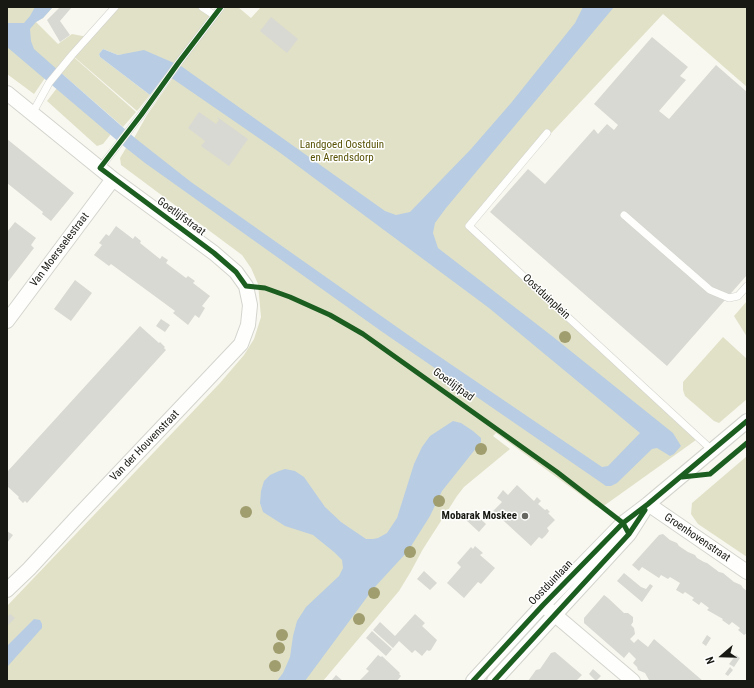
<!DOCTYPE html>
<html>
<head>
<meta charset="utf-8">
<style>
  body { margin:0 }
  #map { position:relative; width:754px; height:688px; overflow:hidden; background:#f8f8f0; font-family:"Roboto Condensed",sans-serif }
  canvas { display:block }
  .frame { position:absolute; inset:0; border:8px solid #191914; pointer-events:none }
  .north { position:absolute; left:702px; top:636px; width:40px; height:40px; -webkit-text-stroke:3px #fff; paint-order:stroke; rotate:250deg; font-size:11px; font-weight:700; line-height:16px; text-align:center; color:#191914 }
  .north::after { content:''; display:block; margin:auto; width:14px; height:18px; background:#191914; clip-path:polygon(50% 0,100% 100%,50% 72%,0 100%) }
</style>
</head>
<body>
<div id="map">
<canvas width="754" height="688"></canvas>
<div class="frame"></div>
<div class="north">N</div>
</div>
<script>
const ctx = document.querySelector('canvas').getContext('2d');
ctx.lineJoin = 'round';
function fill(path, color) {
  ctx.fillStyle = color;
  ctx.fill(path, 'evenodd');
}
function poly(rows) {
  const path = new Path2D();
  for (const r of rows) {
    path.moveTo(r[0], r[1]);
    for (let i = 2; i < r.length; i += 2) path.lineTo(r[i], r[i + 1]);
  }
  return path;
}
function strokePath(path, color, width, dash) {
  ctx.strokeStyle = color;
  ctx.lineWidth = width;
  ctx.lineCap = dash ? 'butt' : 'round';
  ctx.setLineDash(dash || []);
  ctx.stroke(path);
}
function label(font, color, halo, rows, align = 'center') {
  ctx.font = font + ' "Roboto Condensed",sans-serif';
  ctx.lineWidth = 3;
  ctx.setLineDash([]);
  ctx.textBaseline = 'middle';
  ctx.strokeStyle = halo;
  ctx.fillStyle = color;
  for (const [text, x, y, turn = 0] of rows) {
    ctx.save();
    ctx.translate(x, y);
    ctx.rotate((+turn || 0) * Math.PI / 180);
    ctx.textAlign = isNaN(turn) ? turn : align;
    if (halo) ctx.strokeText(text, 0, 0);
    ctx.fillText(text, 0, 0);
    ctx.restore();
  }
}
fill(poly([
  [7,7,53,7,43,18,36,22,58,44,72,34,88,37,69,53,136,112,123,127,60,72,59,70,45,78,34,94,7,74],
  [116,7,201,7,214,15,221,7,238,7,251,18,261,7,747,7,747,87,663,14,465,225,696,440,605,505,596,506,496,433,493,436,510,449,464,487,457,496,423,549,410,573,399,591,323,681,7,681,7,606,220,383,244,355,254,339,261,317,258,284,251,268,242,255,121,165,120,158,126,148,134,138,147,115,181,66,126,54,118,55,103,49,99,54,100,57,150,95,137,111,72,55],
  [57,88,111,134,103,144,97,146,47,101],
  [747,301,747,337,734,316],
  [723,337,747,359,747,399,719,423,714,421,685,396,683,390,683,382],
  [747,456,747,557,698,524,691,514,692,503]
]), '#e1e1c8');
fill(poly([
  [35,7,53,7,43,18,36,22,30,29,31,41,34,49,135,138,191,182,421,344,602,467,608,466,640,433,489,308,279,152,173,79,165,75,150,95,100,57,99,54,103,49,118,55,144,50,181,66,385,211,396,215,410,212,471,149,511,103,575,23,583,7,614,7,446,208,435,223,433,233,438,248,552,336,673,433,681,446,674,454,670,456,657,448,652,449,617,483,611,486,606,486,381,331,145,163,126,148,7,47,7,23,24,23,30,16],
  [453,421,461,423,473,431,481,438,481,442,442,491,430,516,408,551,373,589,305,681,277,681,283,673,290,657,293,636,297,621,306,607,339,576,343,568,342,560,334,552,313,535,285,526,263,512,260,503,261,491,264,481,270,475,279,471,285,469,295,471,304,477,325,507,341,522,366,539,373,539,378,538,387,533,397,518,414,464,422,447,430,436],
  [34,619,40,620,42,624,42,628,7,667,7,646]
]), '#b8cde3');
fill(poly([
  [60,7,72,7,60,21,70,35,60,42,47,20],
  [271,17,298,39,287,53,260,31],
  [652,37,688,67,680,76,686,80,659,111,669,119,716,65,747,92,747,275,667,366,490,212,528,169,545,184,594,129,598,134,607,124,614,130,618,125,594,104],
  [199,112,216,124,219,120,217,117,248,139,229,166,201,146,205,141,188,128],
  [7,139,74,193,51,221,42,214,43,212,7,183],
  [15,222,36,238,31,245,34,248,7,283,7,232],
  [116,226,133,239,135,236,141,241,140,243,160,259,162,256,168,260,166,263,186,278,188,276,195,281,193,283,210,296,202,306,205,308,199,318,195,315,188,325,173,313,175,311,111,264,109,266,94,255,102,245,99,243,106,234,109,236],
  [75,280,92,293,71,321,54,309],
  [161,319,170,325,165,332,156,326],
  [140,326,159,343,160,342,165,347,164,348,166,350,27,503,25,501,23,503,18,498,19,497,7,486,7,472],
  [517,485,534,501,537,497,541,501,538,504,545,510,547,509,550,512,548,513,555,520,547,528,549,531,546,535,542,539,539,537,531,546,493,511,502,502,497,498,503,490,508,495],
  [473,512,486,524,479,532,466,520],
  [7,531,13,535,7,543],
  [663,534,670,540,677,543,679,546,688,552,695,555,697,558,704,562,707,563,719,572,723,573,734,582,741,585,743,588,747,591,747,633,744,635,738,630,740,628,732,622,729,625,722,620,723,619,707,610,709,608,701,602,699,605,692,600,694,598,685,592,683,594,676,590,680,583,670,577,668,579,661,575,659,578,642,567,639,571,632,565,659,535],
  [475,546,483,553,480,555,495,568,481,584,478,582,464,598,447,583,461,567,457,563,471,547,473,549],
  [424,571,437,583,430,590,417,579],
  [624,573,641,587,646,589,650,584,653,586,642,602,617,581],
  [604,595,608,598,624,613,628,613,633,617,633,622,631,625,634,628,635,634,630,639,634,643,638,639,648,647,654,639,703,681,654,681,649,680,645,673,638,670,637,667,633,663,636,659,629,652,624,658,584,623,584,618],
  [10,614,15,618,8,625,7,624,7,617],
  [415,614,425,623,422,626,437,640,431,650,429,651,427,650,422,656,415,650,412,653,399,641,393,648,373,630,380,622,395,636],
  [372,631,392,649,386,656,366,638],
  [707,635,711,638,706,646,702,643],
  [555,652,582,675,576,681,528,681,536,670,540,669,551,653],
  [378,655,381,657,382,656,400,673,399,674,401,676,397,681,359,681,369,671,366,669],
  [736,655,740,658,734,667,729,664],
  [730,667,733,670,728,676,725,674],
  [593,669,601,676,596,681,589,674],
  [336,675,343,681,331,681]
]), '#d9d9d3');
const lane = poly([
  [202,7,214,15],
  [32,114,49,83,72,55,115,7],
  [547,133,469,226,713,451],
  [100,168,141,115,179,62,221,7],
  [624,215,710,290,729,298,738,296,747,286]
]);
const street = poly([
  [7,93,113,179,214,253,236,272,246,286,250,305,248,325,241,344,77,517,29,569,7,590],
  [7,321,113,179],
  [648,504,747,572],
  [548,609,633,681],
  [473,681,543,605,623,523,648,504,747,421],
  [494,681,629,534,643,512]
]);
strokePath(lane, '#d4d4ce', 8);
strokePath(street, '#d4d4ce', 16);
strokePath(lane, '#fefefd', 7);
strokePath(street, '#fefefd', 14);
strokePath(poly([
  [221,7,179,62,141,115,100,168,214,253,236,272,246,286,265,288,290,297,330,315,363,334,557,472,623,523,629,534],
  [682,477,710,474,747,443],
  [473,681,543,605,623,523,648,504,747,421],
  [494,681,629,534,645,510]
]), '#1b5e20', 5);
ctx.fillStyle = '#a09d6f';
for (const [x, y] of [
  [565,337],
  [481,449],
  [439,501],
  [246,512],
  [410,552],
  [374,593],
  [359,619],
  [282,635],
  [279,648],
  [275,666]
]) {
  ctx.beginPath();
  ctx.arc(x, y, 6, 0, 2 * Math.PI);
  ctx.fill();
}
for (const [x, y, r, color] of [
  [525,516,4,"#676761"]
]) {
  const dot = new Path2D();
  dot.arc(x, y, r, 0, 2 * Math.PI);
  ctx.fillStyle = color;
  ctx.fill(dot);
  strokePath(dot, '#fff', 1.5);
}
label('11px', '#585306', '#fff', [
  ["Landgoed Oostduin",342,145],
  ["en Arendsdorp",342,158]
]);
label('11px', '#191914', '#fff', [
  ["Goetlijfstraat",181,217,36],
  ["Van Moersselestraat",60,250,-53],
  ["Oostduinplein",546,297,43],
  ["Goetlijfpad",453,385,36],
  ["Van der Houvenstraat",145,446,-46],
  ["Groenhovenstraat",697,538,34],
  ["Oostduinlaan",551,583,-46]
]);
label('bold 11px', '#191914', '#fff', [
  ["Mobarak Moskee",517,516]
], 'right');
</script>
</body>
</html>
